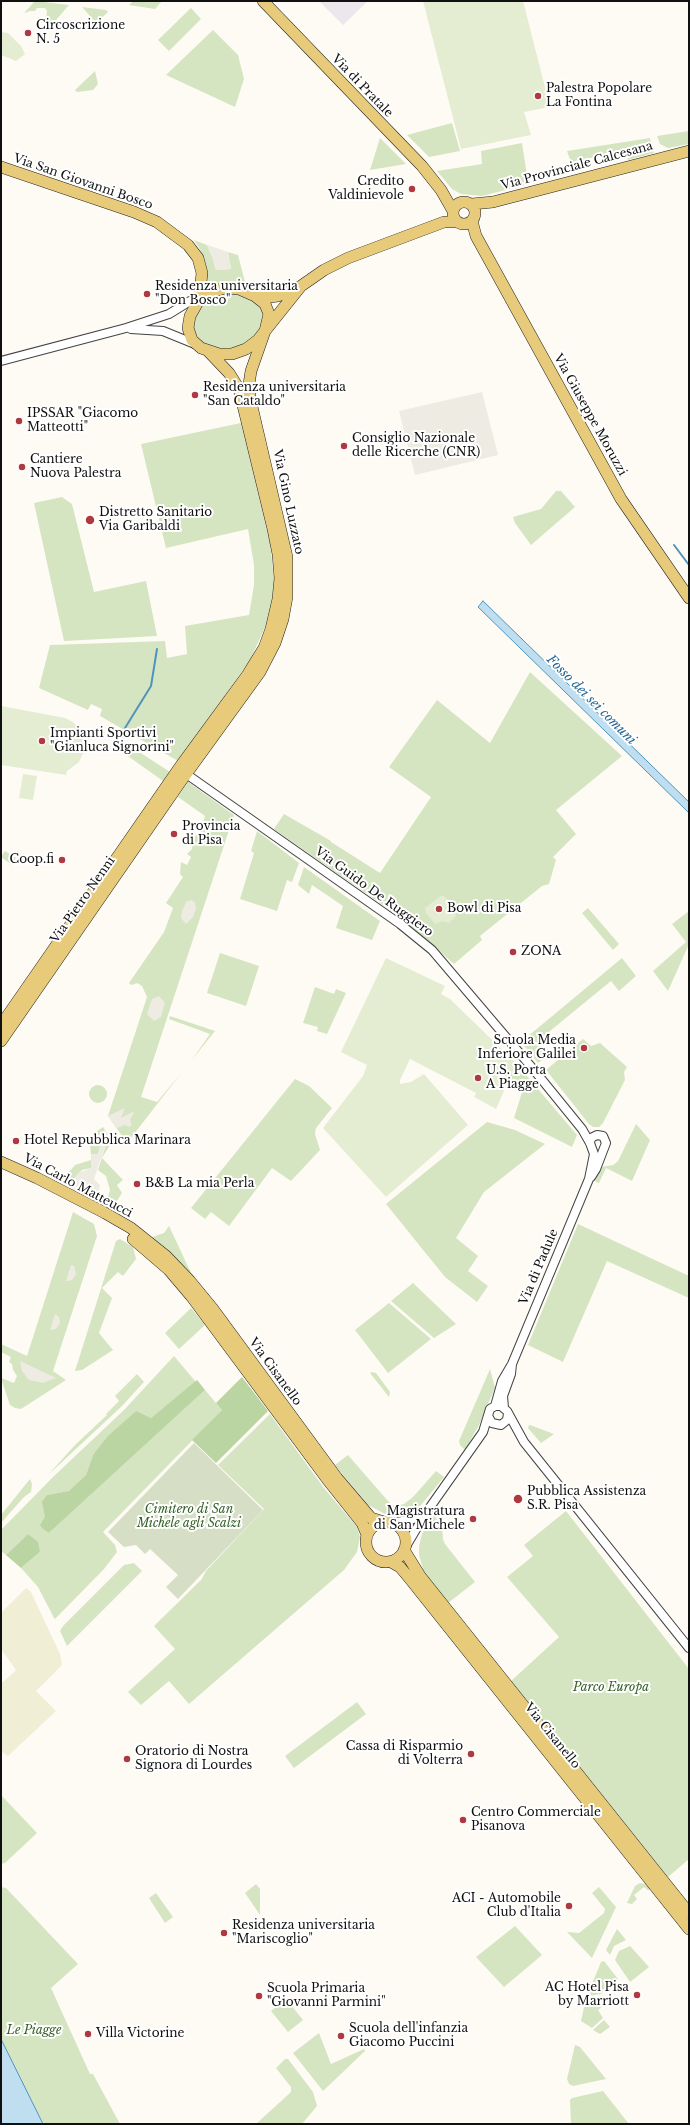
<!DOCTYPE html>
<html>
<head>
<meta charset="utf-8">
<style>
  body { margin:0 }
  #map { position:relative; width:690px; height:2125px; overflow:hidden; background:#fefbf4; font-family:"Libre Baskerville",serif }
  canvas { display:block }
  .frame { position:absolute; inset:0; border:2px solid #101010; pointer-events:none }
</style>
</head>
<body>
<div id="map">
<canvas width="690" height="2125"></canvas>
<div class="frame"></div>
</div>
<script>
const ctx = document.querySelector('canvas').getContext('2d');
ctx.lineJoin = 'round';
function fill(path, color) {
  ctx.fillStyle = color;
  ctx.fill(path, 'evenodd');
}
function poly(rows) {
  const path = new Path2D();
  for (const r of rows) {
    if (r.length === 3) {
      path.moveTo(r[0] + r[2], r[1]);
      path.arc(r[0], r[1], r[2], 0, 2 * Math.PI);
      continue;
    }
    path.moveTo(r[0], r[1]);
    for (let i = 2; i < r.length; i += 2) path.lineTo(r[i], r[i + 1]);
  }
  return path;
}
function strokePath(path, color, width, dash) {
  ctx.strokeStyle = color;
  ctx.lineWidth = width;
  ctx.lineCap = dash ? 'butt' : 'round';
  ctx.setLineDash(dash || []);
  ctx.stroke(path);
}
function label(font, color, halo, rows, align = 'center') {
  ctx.font = font + ' "Libre Baskerville",serif';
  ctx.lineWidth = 4;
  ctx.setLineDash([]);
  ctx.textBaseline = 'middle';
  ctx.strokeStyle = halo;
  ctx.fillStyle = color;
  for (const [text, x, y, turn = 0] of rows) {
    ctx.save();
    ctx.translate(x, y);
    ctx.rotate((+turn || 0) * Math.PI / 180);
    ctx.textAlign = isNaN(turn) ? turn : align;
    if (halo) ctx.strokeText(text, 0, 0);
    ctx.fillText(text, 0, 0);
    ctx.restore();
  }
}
fill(poly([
  [319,1,368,1,343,25]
]), '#ece6ed');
fill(poly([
  [26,1588,31,1592,60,1654,62,1665,36,1691,56,1711,8,1756,1,1751,1,1684,16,1670,1,1649,1,1613]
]), '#f1eed6');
fill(poly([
  [35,1,36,1,69,5,50,27,46,24,47,11,45,8,37,8,35,11,29,11,26,13,25,12],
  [133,1,162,1,155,9,129,5],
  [82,7,106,10,108,12,96,23],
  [191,8,201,19,169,51,158,40],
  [213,30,238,55,244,79,235,107,166,75],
  [95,71,98,84,93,90,77,92,75,90],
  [452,123,460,151,429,157,407,135],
  [689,131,689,144,668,148,660,144,657,136],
  [380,138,406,164,370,170],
  [650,138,654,153,628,160,627,157,647,151,645,143,580,161,582,171,579,171,573,168,567,151],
  [522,143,528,182,525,185,482,196,461,194,452,189,437,171,482,164,481,151],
  [194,240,207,245,213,259,216,270,231,269,228,252,238,255,246,286,231,283,205,287,206,264,201,251],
  [234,293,259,303,264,314,261,328,251,341,235,349,219,349,206,345,197,336,193,326,201,303,217,294],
  [241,423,270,543,274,579,272,602,266,625,250,660,178,761,100,716,102,709,91,704,88,710,39,688,50,645,165,641,167,658,187,654,185,626,249,615,254,585,254,565,248,529,166,548,141,444],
  [556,491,561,491,575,507,531,545,515,523,513,517,541,509],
  [62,497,72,504,94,592,146,581,157,636,64,641,34,503],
  [530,672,622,756,556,810,576,834,553,857,556,860,549,884,542,886,480,936,482,940,454,964,404,920,274,829,284,814,331,841,331,842,380,873,431,797,389,767,437,700,490,743],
  [116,741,127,744,170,772,163,781,111,744],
  [188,782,234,815,141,1097,157,1102,182,1072,127,1143,108,1116,147,997,142,986,137,983,131,985,129,983,164,932,173,908,166,903,183,877,180,874,181,862,187,865,191,857,187,854,192,849,193,840,198,832,200,832,205,816,178,797],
  [257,831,299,863,292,882,287,880,277,911,240,899,254,853,251,851],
  [5,851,16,858,12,865,1,857],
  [304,867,380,921,372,940,336,928,343,906,312,885,309,894,298,885],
  [588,908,619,944,613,950,582,913],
  [689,911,689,944,668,991,653,971,686,942,672,924],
  [220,953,259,966,246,1006,207,993],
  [622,958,636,976,619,991,611,981,539,1040,550,1054,538,1063,521,1042],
  [315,987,334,994,336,989,346,993,327,1034,317,1031,318,1027,303,1023],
  [170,1016,215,1031,191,1061,210,1034,169,1019],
  [583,1039,591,1046,600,1043,627,1067,624,1072,625,1080,603,1123,599,1127,593,1127,589,1124,546,1070],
  [516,1063,577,1135,572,1147,514,1118,523,1089,508,1082],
  [295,1079,309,1086,332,1108,316,1128,315,1134,320,1150,291,1181,272,1168,229,1226,211,1212,205,1219,191,1208],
  [98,1094,9],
  [487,1122,515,1130,545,1144,484,1192,456,1238,478,1256,468,1271,488,1286,477,1302,445,1277,386,1204],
  [636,1124,650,1140,632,1181,606,1168,599,1183,596,1182,595,1179,601,1167,613,1165,618,1161],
  [103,1127,105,1130,98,1154,91,1154,89,1137],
  [109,1135,113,1140,102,1158,123,1180,117,1185,122,1193,111,1210,100,1205,96,1196,99,1193,108,1197,110,1190,106,1176,98,1170],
  [91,1160,91,1168,82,1170,72,1181,64,1178,75,1165],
  [90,1184,94,1187,90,1191,90,1198,73,1189,87,1188],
  [73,1212,94,1224,97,1236,53,1371,66,1380,21,1409,15,1408,10,1405,1,1378,14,1383,17,1376,13,1370,12,1364,9,1362,11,1357,1,1352,1,1344,27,1356],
  [578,1224,689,1276,689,1298,607,1261,563,1362,528,1345],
  [169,1226,192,1275,152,1237,164,1233],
  [120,1239,133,1247,136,1259,123,1276,118,1272,102,1288,112,1298,99,1333,113,1350,82,1370,75,1371,116,1241],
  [413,1283,456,1324,434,1338,391,1301],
  [389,1303,431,1339,388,1373,355,1330],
  [191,1308,205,1325,179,1349,165,1333],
  [174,1356,196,1382,151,1418,137,1411,93,1455,86,1475,70,1491,47,1495,44,1530,49,1533,205,1390,222,1410,103,1532,115,1545,117,1552,104,1569,55,1619,54,1618,38,1587,21,1568,40,1552,28,1534,6,1555,1,1551,1,1530,53,1477,124,1410],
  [490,1369,495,1388,479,1425,465,1450,460,1445,459,1441],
  [372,1372,376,1373,390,1392,389,1397,370,1373],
  [137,1374,144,1382,122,1406,48,1475,75,1445,107,1415,106,1414,119,1401,115,1396],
  [270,1414,324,1488,357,1527,360,1537,357,1552,344,1570,189,1704,169,1681,141,1705,128,1692,175,1649,154,1626,201,1580,206,1571,264,1509,218,1465],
  [529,1425,530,1425,554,1434,541,1443,528,1428],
  [348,1455,388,1501,394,1506,404,1504,413,1497,436,1471,444,1477,417,1510,405,1514,385,1514,368,1505,335,1465],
  [30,1479,32,1484,31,1492,24,1497,1,1523,1,1515],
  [566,1511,689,1669,689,1859,668,1877,511,1681,559,1637,507,1577,533,1556,524,1545],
  [434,1515,442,1528,443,1539,445,1544,475,1582,448,1603,424,1573,419,1555,419,1546,422,1534],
  [134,1563,142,1571,67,1646,60,1631,63,1626,124,1565],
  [357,1702,366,1714,294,1768,285,1756],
  [1,1795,37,1833,5,1863,1,1864],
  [640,1883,646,1884,650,1889,648,1890,644,1887,634,1895,637,1899,632,1904,627,1903,635,1886],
  [256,1884,260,1889,260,1915,245,1893],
  [1,1887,6,1888,78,1964,51,1988,90,2074,93,2074,120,2124,43,2124,1,2039],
  [599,1887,616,1907,592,1958,567,1932,579,1933,604,1913,605,1909,592,1893],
  [156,1893,173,1917,165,1923,149,1898],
  [515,1926,542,1955,504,1987,476,1957],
  [617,1929,626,1940,614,1946,610,1955,606,1950],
  [630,1946,649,1967,630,1982,615,1960,619,1951],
  [604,1961,618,1979,601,1994,587,1996,601,1962],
  [286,1999,303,2020,288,2032,271,2011],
  [608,2002,598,2010,603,2018,592,2028,581,2021,584,2007],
  [604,2020,610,2027,600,2034,593,2030],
  [319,2033,331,2064,364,2049,365,2051,323,2091,293,2053],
  [575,2045,580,2047,606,2079,573,2086,569,2084,567,2079],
  [285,2059,288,2059,313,2092,317,2106,302,2124,256,2124,291,2092,291,2087,276,2068],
  [603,2091,629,2124,571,2124,570,2100,572,2098]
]), '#d5e5c1');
fill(poly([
  [242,1377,268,1411,216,1463,192,1440,222,1410,216,1403],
  [197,1380,205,1390,49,1533,44,1530,40,1525,45,1517,42,1502,47,1495,69,1491,86,1475,93,1455,108,1436,134,1413,137,1411,151,1418],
  [28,1534,38,1542,40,1552,21,1568,6,1555]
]), '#bad4a2');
fill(poly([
  [194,1443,263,1510,178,1599,166,1587,178,1575,150,1549,145,1554,136,1545,124,1547,108,1532]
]), '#d7dec6');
fill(poly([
  [423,1,523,1,550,107,524,112,531,135,461,149],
  [1,32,8,33,21,46,25,54,16,61,1,55],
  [1,706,65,718,73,722,80,730,84,743,84,751,79,762,67,771,66,775,1,765],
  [23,774,37,776,33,800,19,798],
  [442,895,453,903,456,916,449,923,442,921,435,924,426,913,425,908],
  [386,958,445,986,441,994,450,999,516,1063,496,1109,474,1097,476,1093,410,1059,400,1080,400,1084,411,1082,424,1074,468,1125,386,1197,323,1128,363,1076,367,1065,341,1052]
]), '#e4edd2');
fill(poly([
  [207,245,228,252,231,269,216,270,213,259],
  [482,392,498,455,415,475,399,411],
  [191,900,195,902,196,909,193,917,186,924,181,918,182,911,186,902],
  [159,996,165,1003,161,1017,154,1021,147,1014,152,999],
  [125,1108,121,1118,135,1111,130,1120,132,1125,129,1127,125,1125,117,1128,108,1116],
  [105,1130,109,1135,94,1179,100,1185,99,1191,96,1196,101,1204,90,1198,90,1191,94,1188,92,1185,89,1185,87,1188,73,1189,57,1181,61,1173,66,1175,64,1178,72,1181,78,1173,91,1168,91,1154,98,1154],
  [71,1265,74,1266,76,1274,72,1280,68,1281,66,1281],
  [55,1314,59,1317,60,1323,56,1329,50,1330],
  [20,1361,56,1378,43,1383,29,1380,22,1371]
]), '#eeebe2');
const water = poly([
  [483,601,689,802,689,813,478,607,483,601],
  [1,2039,43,2124,1,2124,1,2039]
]);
fill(water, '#bfdeef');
strokePath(water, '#4f94bd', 1);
strokePath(poly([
  [674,545,689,565],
  [125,728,151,686,157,649]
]), '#4f94bd', 2);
const minor = poly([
  [131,329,163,331,195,344],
  [1,361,126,328,169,314,190,301,197,302],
  [182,771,400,924,432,950,534,1070,582,1129,590,1143,594,1154,589,1179,512,1364,502,1381,495,1406],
  [590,1143,591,1138,597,1135,603,1136,606,1143,596,1169,591,1177],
  [504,1408,503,1396,511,1374,512,1364],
  [488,1416,492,1423,501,1425,507,1420,508,1413],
  [392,1523,413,1519,428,1510,483,1432,490,1409,495,1406,501,1406,507,1411,524,1442,689,1648],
  [405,1548,427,1511]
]);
const major = poly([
  [263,1,422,166,441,190,453,211],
  [1,167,134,212,157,222,188,245,198,258,202,273,199,300],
  [464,213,11],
  [472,204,493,202,689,151],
  [472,221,476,236,621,499,689,598],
  [225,288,239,289,255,296,265,304,269,314,265,331,258,340,246,349,232,354,219,354,201,348,192,340,188,328,190,316,199,300,208,293,225,288],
  [255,296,270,297,278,296,301,286,324,270,348,258,444,222,457,222],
  [1,1025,182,764,248,674,264,648,271,629,278,599,280,578,278,554,273,529,239,389,229,373,208,351],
  [1,1041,181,781,260,672,275,643,283,619,287,597,287,557,250,398,249,384,251,371,265,331,301,286],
  [1,1162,37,1178,105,1213,131,1228,166,1256,190,1281,213,1309,337,1478,371,1518,384,1522],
  [133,1239,169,1270,191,1296,327,1479,362,1523,367,1535],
  [386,1542,20],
  [404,1550,420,1576,689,1913],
  [391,1562,400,1567,410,1579,689,1929]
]);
strokePath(minor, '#434343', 10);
strokePath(major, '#212121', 12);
strokePath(minor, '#fff', 8);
strokePath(major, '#e7ca7a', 11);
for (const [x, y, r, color] of [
  [28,33,4,"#af3941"],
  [538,96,4,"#af3941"],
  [412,189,4,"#af3941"],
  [147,294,4,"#af3941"],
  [195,395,4,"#af3941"],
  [19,421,4,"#af3941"],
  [344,446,4,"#af3941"],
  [22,467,4,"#af3941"],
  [90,520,5,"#af3941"],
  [42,741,4,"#af3941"],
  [174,834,4,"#af3941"],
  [62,860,4,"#af3941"],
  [439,909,4,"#af3941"],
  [513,952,4,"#af3941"],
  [584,1048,4,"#af3941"],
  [478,1078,4,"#af3941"],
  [16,1141,4,"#af3941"],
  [137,1184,4,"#af3941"],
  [518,1499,5,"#af3941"],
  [473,1519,4,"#af3941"],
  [471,1754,4,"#af3941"],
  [127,1759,4,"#af3941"],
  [463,1820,4,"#af3941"],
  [569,1906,4,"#af3941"],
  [224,1933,4,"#af3941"],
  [637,1995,4,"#af3941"],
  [259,1996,4,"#af3941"],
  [88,2034,4,"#af3941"],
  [341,2036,4,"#af3941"]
]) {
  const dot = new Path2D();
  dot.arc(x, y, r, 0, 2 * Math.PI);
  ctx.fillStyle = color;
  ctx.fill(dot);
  strokePath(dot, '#fff', 1.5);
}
label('12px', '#101010', '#fff', [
  ["Circoscrizione",36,26],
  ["N. 5",36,40],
  ["Palestra Popolare",546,89],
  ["La Fontina",546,103],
  ["Credito",404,182,"right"],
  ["Valdinievole",404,196,"right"],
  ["Residenza universitaria",155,287],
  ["\"Don Bosco\"",155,301],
  ["Residenza universitaria",203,388],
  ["\"San Cataldo\"",203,402],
  ["IPSSAR \"Giacomo",27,414],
  ["Matteotti\"",27,428],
  ["Consiglio Nazionale",352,439],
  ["delle Ricerche (CNR)",352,453],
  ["Cantiere",30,460],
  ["Nuova Palestra",30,474],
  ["Distretto Sanitario",99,513],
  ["Via Garibaldi",99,527],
  ["Impianti Sportivi",50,734],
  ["\"Gianluca Signorini\"",50,748],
  ["Provincia",182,827],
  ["di Pisa",182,841],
  ["Coop.fi",54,860,"right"],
  ["Bowl di Pisa",447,909],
  ["ZONA",521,952],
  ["Scuola Media",576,1041,"right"],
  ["Inferiore Galilei",576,1055,"right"],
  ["U.S. Porta",486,1071],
  ["A Piagge",486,1085],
  ["Hotel Repubblica Marinara",24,1141],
  ["B&B La mia Perla",145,1184],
  ["Pubblica Assistenza",527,1492],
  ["S.R. Pisa",527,1506],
  ["Magistratura",465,1512,"right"],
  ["di San Michele",465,1526,"right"],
  ["Cassa di Risparmio",463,1747,"right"],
  ["di Volterra",463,1761,"right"],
  ["Oratorio di Nostra",135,1752],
  ["Signora di Lourdes",135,1766],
  ["Centro Commerciale",471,1813],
  ["Pisanova",471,1827],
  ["ACI - Automobile",561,1899,"right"],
  ["Club d'Italia",561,1913,"right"],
  ["Residenza universitaria",232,1926],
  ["\"Mariscoglio\"",232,1940],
  ["AC Hotel Pisa",629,1988,"right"],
  ["by Marriott",629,2002,"right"],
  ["Scuola Primaria",267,1989],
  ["\"Giovanni Parmini\"",267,2003],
  ["Scuola dell'infanzia",349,2029],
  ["Giacomo Puccini",349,2043],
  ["Villa Victorine",96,2034]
], 'left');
label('12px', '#101010', '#fff', [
  ["Via di Pratale",362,86,46],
  ["Via Provinciale Calcesana",577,166,-15],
  ["Via San Giovanni Bosco",83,182,19],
  ["Via Giuseppe Moruzzi",590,415,61],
  ["Via Gino Luzzato",288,502,78],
  ["Via Guido De Ruggiero",374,892,36],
  ["Via Pietro Nenni",83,900,-55],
  ["Via Carlo Matteucci",78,1186,28],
  ["Via di Padule",539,1267,-67],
  ["Via Cisanello",275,1372,54],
  ["Via Cisanello",552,1736,51]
]);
label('italic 12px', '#356028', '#fff', [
  ["Cimitero di San",189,1510],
  ["Michele agli Scalzi",189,1524],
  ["Parco Europa",611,1688],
  ["Le Piagge",34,2031]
]);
label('italic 13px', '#286793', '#fff', [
  ["Fosso dei sei comuni",591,700,45]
]);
</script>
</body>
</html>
